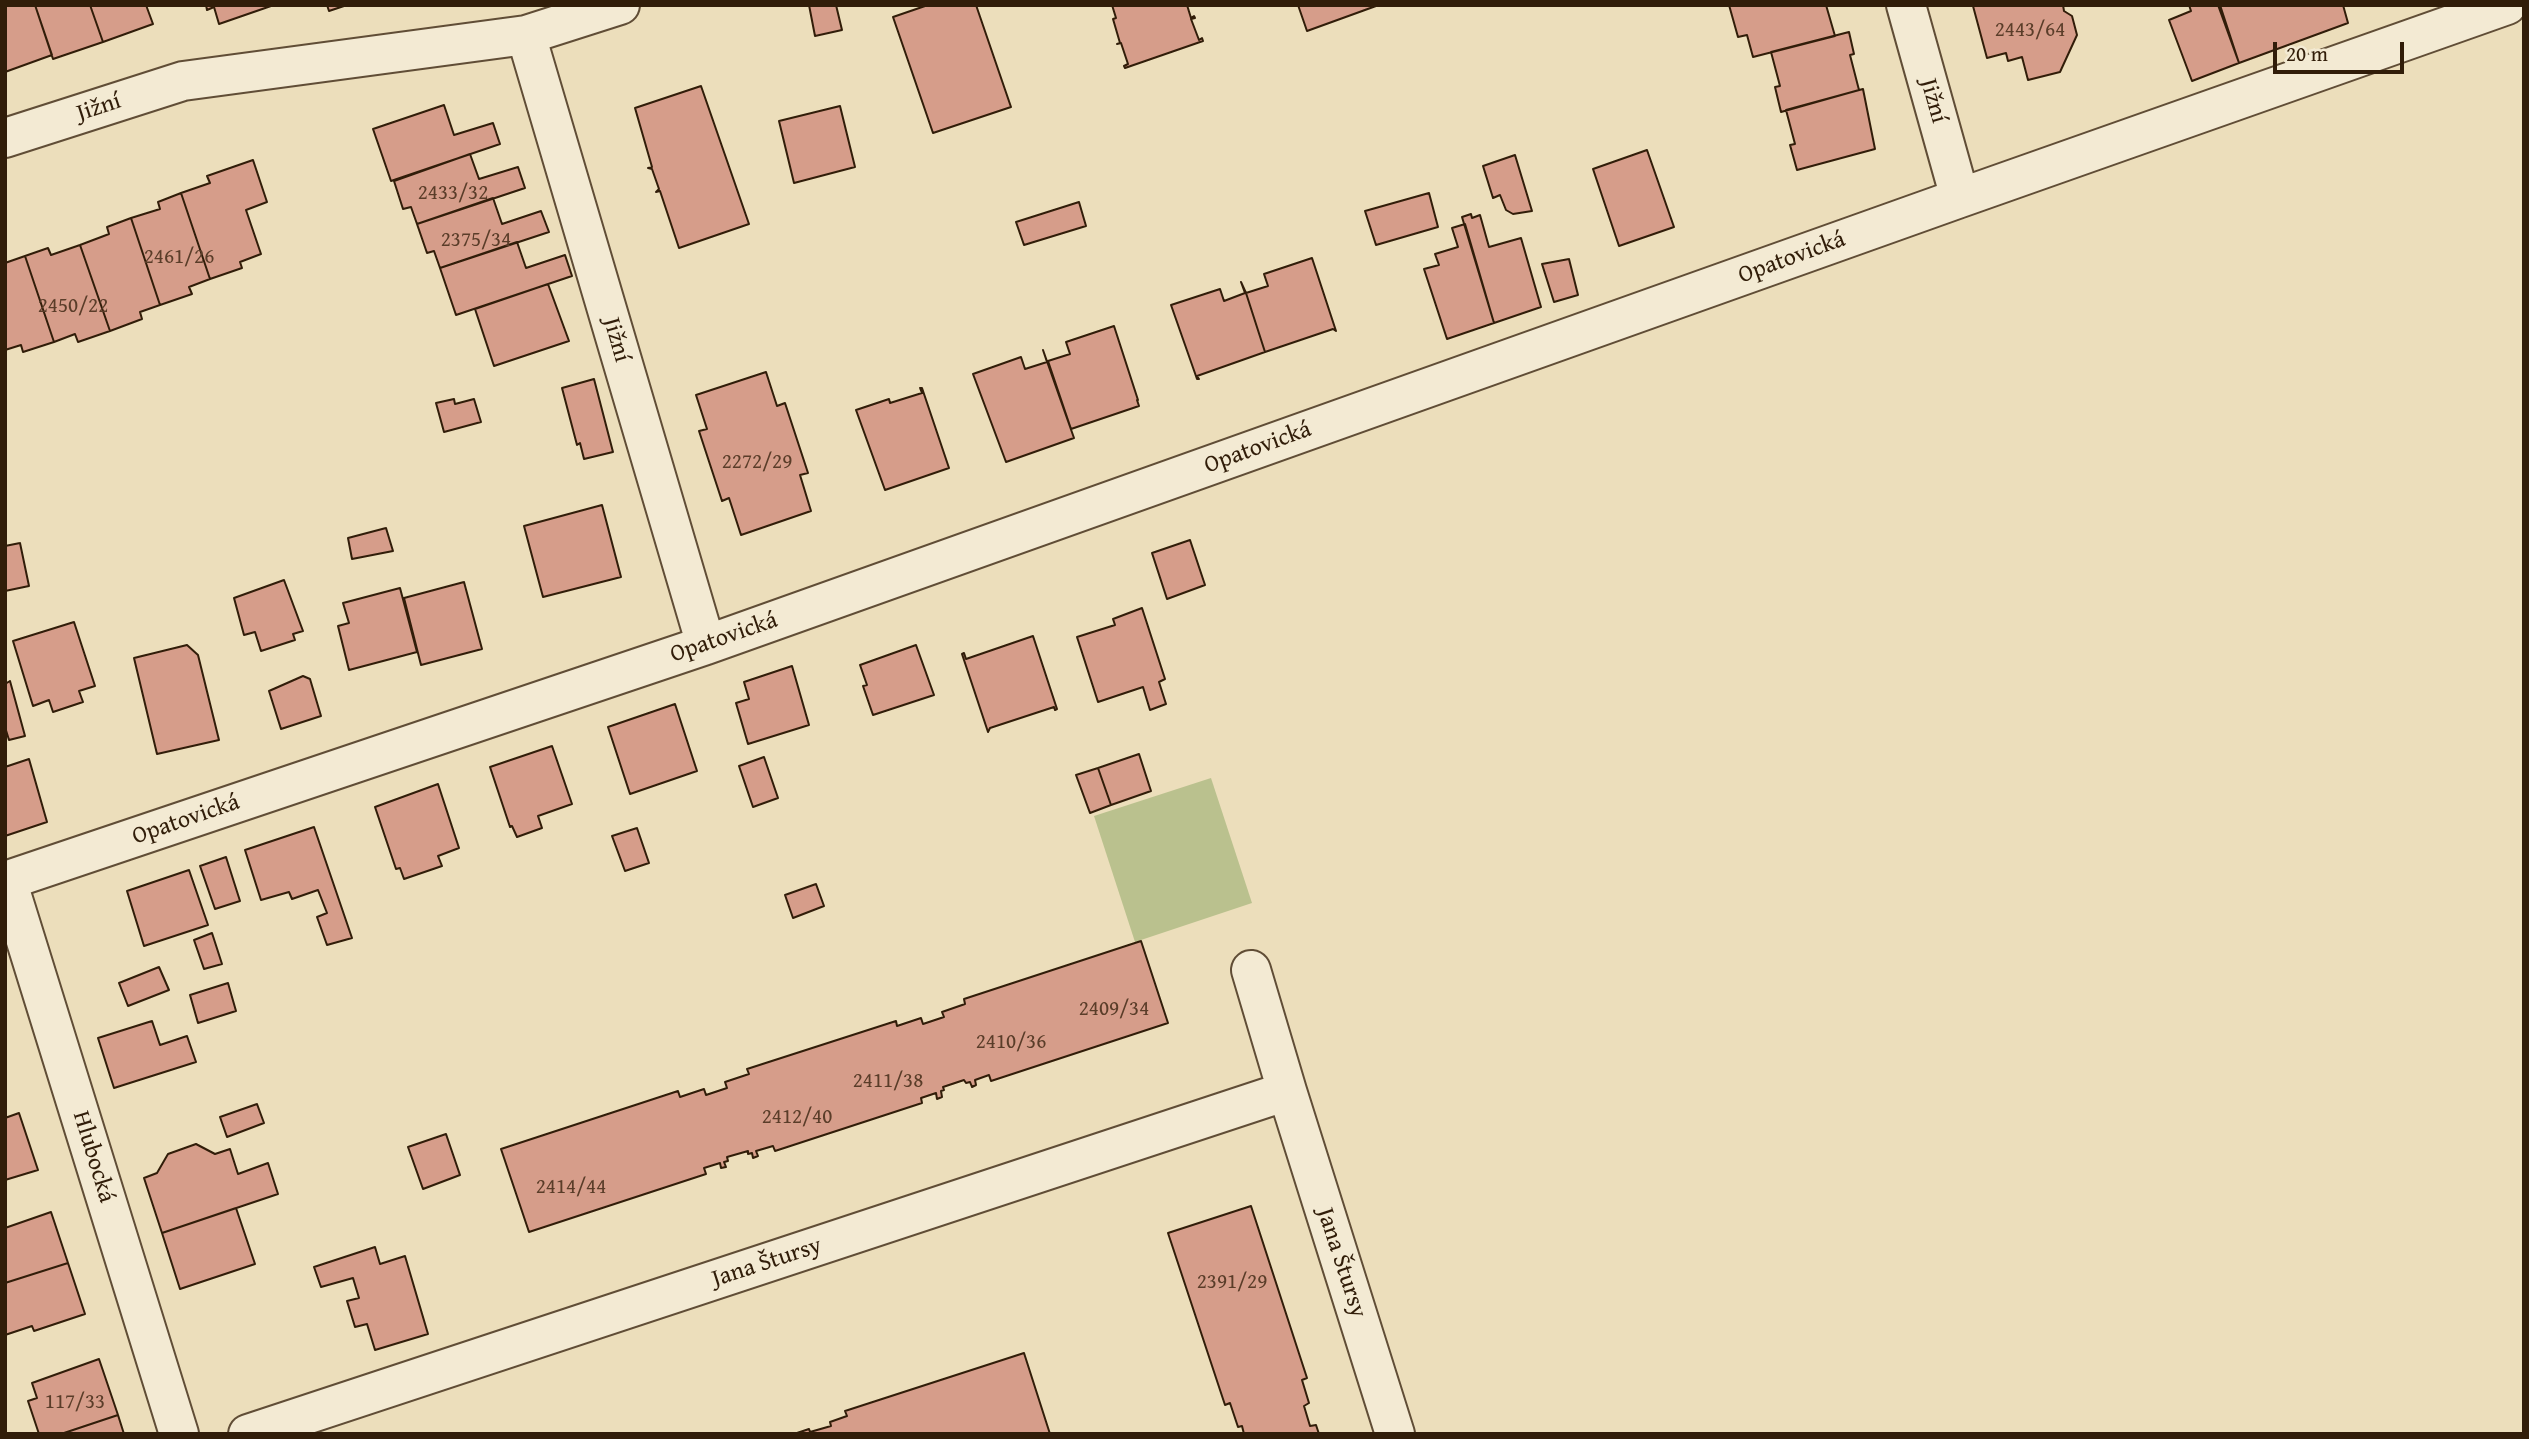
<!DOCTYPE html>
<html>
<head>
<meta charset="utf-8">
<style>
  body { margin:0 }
  #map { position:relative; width:2529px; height:1439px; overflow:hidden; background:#ecdebb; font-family:"Gentium Book Plus",serif }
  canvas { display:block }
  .frame { position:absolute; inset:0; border:7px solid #311d09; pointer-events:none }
  .scale { position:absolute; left:2273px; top:42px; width:131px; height:32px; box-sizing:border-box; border:4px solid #311d09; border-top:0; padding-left:9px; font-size:21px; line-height:24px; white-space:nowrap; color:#311d09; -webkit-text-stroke:5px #f3ead3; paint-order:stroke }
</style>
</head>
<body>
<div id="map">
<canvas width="2529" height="1439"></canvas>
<div class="frame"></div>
<div class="scale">20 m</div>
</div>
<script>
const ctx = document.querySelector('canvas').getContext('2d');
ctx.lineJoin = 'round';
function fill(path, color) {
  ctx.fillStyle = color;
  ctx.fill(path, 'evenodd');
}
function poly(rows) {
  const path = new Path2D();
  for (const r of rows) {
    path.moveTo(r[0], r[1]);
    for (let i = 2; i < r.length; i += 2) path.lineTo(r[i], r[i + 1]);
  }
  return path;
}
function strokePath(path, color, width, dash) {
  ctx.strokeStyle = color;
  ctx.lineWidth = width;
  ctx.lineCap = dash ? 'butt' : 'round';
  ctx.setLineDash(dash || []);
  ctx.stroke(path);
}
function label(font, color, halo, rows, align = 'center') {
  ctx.font = font + ' "Gentium Book Plus",serif';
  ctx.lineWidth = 6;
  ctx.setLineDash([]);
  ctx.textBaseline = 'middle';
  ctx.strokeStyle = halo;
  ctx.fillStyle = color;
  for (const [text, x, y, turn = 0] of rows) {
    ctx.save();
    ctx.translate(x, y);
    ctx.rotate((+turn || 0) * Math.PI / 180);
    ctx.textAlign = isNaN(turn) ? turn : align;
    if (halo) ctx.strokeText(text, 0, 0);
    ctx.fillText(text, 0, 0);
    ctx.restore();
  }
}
fill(poly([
  [1211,778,1252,903,1135,942,1094,816]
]), '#bac18e');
const building = poly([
  [5,5,35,5,52,55,5,72,5,5],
  [35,5,90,5,103,42,53,59,35,5],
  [90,5,146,5,153,24,103,42,90,5],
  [206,5,271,5,271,6,219,24,214,7,207,10,206,5],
  [327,5,347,5,329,11,327,5],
  [809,5,836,5,842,30,815,36,809,5],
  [928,5,976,5,1011,107,933,133,893,17,928,5],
  [1112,5,1187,5,1191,18,1194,16,1195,18,1191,19,1199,40,1202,38,1203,41,1125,68,1124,66,1128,64,1121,43,1117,44,1120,43,1113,19,1116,18,1112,5],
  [1298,5,1376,5,1376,6,1307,31,1298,5],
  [1729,5,1826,5,1835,36,1753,57,1747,35,1738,37,1729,5],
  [1976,5,2063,5,2064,11,2072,16,2077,35,2060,72,2028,80,2022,57,2008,61,2006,53,1987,58,1973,6,1976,5],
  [2189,5,2218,5,2239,63,2192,81,2169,20,2191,11,2189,5],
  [2220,5,2343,5,2348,23,2239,63,2220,5],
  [1849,32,1854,54,1850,55,1859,90,1781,112,1775,87,1780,86,1771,52,1849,32],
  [701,86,749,224,679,248,660,191,656,192,659,189,652,169,648,168,652,167,635,108,701,86],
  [1863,89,1875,149,1797,170,1790,145,1795,144,1786,110,1863,89],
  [444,105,454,135,493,123,500,144,391,181,373,129,444,105],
  [840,106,855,167,794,183,779,121,840,106],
  [1647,150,1674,227,1619,246,1593,169,1647,150],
  [470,154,479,179,518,167,525,188,417,224,411,207,403,209,394,181,470,154],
  [1515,155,1532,211,1513,214,1506,210,1500,195,1493,198,1483,166,1515,155],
  [253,160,267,202,246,210,261,254,240,262,242,268,210,279,181,193,210,183,207,176,253,160],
  [181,193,210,279,189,287,192,294,160,305,131,218,160,209,158,202,181,193],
  [1429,193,1438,227,1376,245,1365,211,1429,193],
  [493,198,502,224,541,211,549,232,440,268,434,251,427,253,417,224,493,198],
  [1079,202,1086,226,1024,245,1016,222,1079,202],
  [1471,214,1472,218,1480,215,1489,247,1521,238,1541,307,1494,323,1462,217,1471,214],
  [131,218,160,305,140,312,142,319,110,331,80,245,109,234,107,227,131,218],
  [1465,224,1494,323,1447,339,1424,269,1439,265,1435,254,1458,247,1452,228,1465,224],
  [517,242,526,268,565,255,572,276,456,315,440,268,517,242],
  [80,245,110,331,78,342,75,334,54,342,25,256,48,248,51,255,80,245],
  [25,256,54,342,23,352,21,345,5,350,5,263,25,256],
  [1312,258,1336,331,1333,329,1265,352,1246,293,1268,286,1264,274,1312,258],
  [1569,259,1578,295,1554,302,1542,264,1569,259],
  [1241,282,1246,293,1265,352,1197,376,1199,379,1197,379,1171,305,1220,289,1224,301,1245,293,1241,282],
  [548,284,569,341,494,366,475,309,548,284],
  [1114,326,1138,400,1137,400,1139,406,1071,429,1048,361,1070,354,1066,342,1114,326],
  [1043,350,1074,438,1006,462,973,374,1021,357,1025,369,1047,362,1043,350],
  [766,372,777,406,785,403,808,473,800,475,811,511,741,535,729,498,722,501,699,431,707,429,696,395,766,372],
  [594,379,613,452,584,459,580,443,577,445,562,388,594,379],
  [920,388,922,388,949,468,885,490,856,410,889,399,890,403,922,393,920,388],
  [454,399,455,404,474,399,481,422,444,432,436,403,454,399],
  [602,505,621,577,543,597,524,526,602,505],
  [386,528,393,551,352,559,348,538,386,528],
  [1190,540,1205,585,1167,599,1152,553,1190,540],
  [20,543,29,586,5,591,5,546,20,543],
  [284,580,303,631,293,634,295,640,261,651,255,632,244,635,234,598,284,580],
  [464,582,482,649,421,665,404,598,464,582],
  [400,588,417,652,349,670,338,626,349,623,343,603,400,588],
  [1142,608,1165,679,1159,682,1166,704,1150,710,1143,687,1098,702,1077,637,1115,625,1113,619,1142,608],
  [74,622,95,686,79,691,83,702,53,712,49,700,33,706,13,641,74,622],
  [1033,636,1057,709,1055,710,1054,707,990,728,988,732,962,654,964,653,966,659,1033,636],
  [187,645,198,655,219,740,157,754,134,658,187,645],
  [916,645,934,695,873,715,863,686,867,685,860,665,916,645],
  [792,666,809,725,748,744,736,703,749,699,744,682,792,666],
  [303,676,310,679,321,716,281,729,269,691,303,676],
  [10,681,25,736,9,740,5,727,5,684,10,681],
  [675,704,697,771,630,794,608,727,675,704],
  [552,746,572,804,538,816,542,828,517,837,512,826,510,827,490,767,552,746],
  [1139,754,1151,791,1111,805,1098,768,1139,754],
  [764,757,778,798,753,807,739,766,764,757],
  [29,759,47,822,5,836,5,767,29,759],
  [1098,768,1111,805,1090,813,1076,775,1098,768],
  [438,784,459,848,438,856,442,866,404,879,400,868,396,869,375,807,438,784],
  [314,827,352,938,327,945,317,917,327,913,318,890,292,899,289,892,261,900,245,850,314,827],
  [637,828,649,863,625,871,612,836,637,828],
  [226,857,240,901,215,909,200,866,226,857],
  [189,870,208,925,144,946,127,891,189,870],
  [816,884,824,906,793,918,785,895,816,884],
  [212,933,222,964,204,969,194,940,212,933],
  [1141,941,1168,1023,991,1081,989,1075,975,1080,976,1085,972,1087,970,1082,966,1083,964,1080,943,1087,944,1090,941,1091,942,1097,937,1099,936,1093,921,1098,922,1103,775,1151,773,1146,756,1151,758,1156,753,1158,752,1153,748,1154,748,1151,727,1157,728,1161,724,1162,726,1167,721,1168,720,1163,704,1168,706,1174,529,1232,501,1149,678,1091,680,1097,704,1089,706,1095,727,1088,725,1082,749,1074,747,1069,896,1021,897,1026,921,1018,923,1024,944,1017,942,1012,965,1004,964,999,1141,941],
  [159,967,169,990,128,1006,119,983,159,967],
  [228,983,236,1011,198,1023,190,995,228,983],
  [152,1021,160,1045,187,1036,196,1062,114,1088,98,1038,152,1021],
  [257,1104,264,1123,227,1137,220,1117,257,1104],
  [19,1113,38,1170,5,1180,5,1118,19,1113],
  [446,1134,460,1175,423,1189,408,1147,446,1134],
  [196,1144,215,1154,230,1149,238,1174,268,1163,278,1194,162,1233,144,1178,157,1173,168,1154,196,1144],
  [1251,1206,1307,1378,1302,1380,1309,1403,1304,1406,1310,1426,1316,1425,1319,1434,1244,1434,1242,1426,1238,1427,1230,1403,1225,1405,1168,1233,1251,1206],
  [236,1208,255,1264,180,1289,162,1233,236,1208],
  [51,1212,68,1263,5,1283,5,1228,51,1212],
  [375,1247,380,1264,405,1256,428,1334,375,1350,367,1324,355,1327,347,1301,359,1298,353,1278,321,1287,314,1267,375,1247],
  [68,1263,85,1314,34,1331,32,1326,5,1335,5,1283,68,1263],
  [1024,1353,1050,1434,794,1434,809,1429,810,1432,831,1426,830,1422,847,1416,845,1411,1024,1353],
  [99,1359,118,1415,61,1434,39,1434,28,1401,37,1398,32,1383,99,1359],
  [118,1415,124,1434,61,1434,118,1415]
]);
fill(building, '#d69d8a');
strokePath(building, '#311d09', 2);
const minor = poly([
  [1906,5,1960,198],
  [526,35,620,5],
  [5,138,183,81,526,35,706,645],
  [7,880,179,1434],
  [5,881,706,645,1960,198,2507,5],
  [1251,970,1287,1091,1395,1434],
  [248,1434,1287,1091]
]);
strokePath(minor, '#604d36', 42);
strokePath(minor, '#f3ead3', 38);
label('21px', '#5a3d29', null, [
  ["2443/64",2030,31],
  ["2433/32",453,194],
  ["2375/34",476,241],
  ["2461/26",179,258],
  ["2450/22",73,307],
  ["2272/29",757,463],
  ["2409/34",1114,1010],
  ["2410/36",1011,1043],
  ["2411/38",888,1082],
  ["2412/40",797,1118],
  ["2414/44",571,1188],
  ["2391/29",1232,1283],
  ["117/33",75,1403]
]);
label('24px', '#311d09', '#f3ead3', [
  ["Jižní",1933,101,74],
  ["Jižní",99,108,-18],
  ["Opatovická",1792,258,-20],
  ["Jižní",616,340,74],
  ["Opatovická",1258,448,-20],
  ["Opatovická",724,638,-19],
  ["Opatovická",186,820,-19],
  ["Hlubocká",93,1157,73],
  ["Jana Štursy",767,1263,-18],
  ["Jana Štursy",1341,1263,72]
]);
</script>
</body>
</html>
